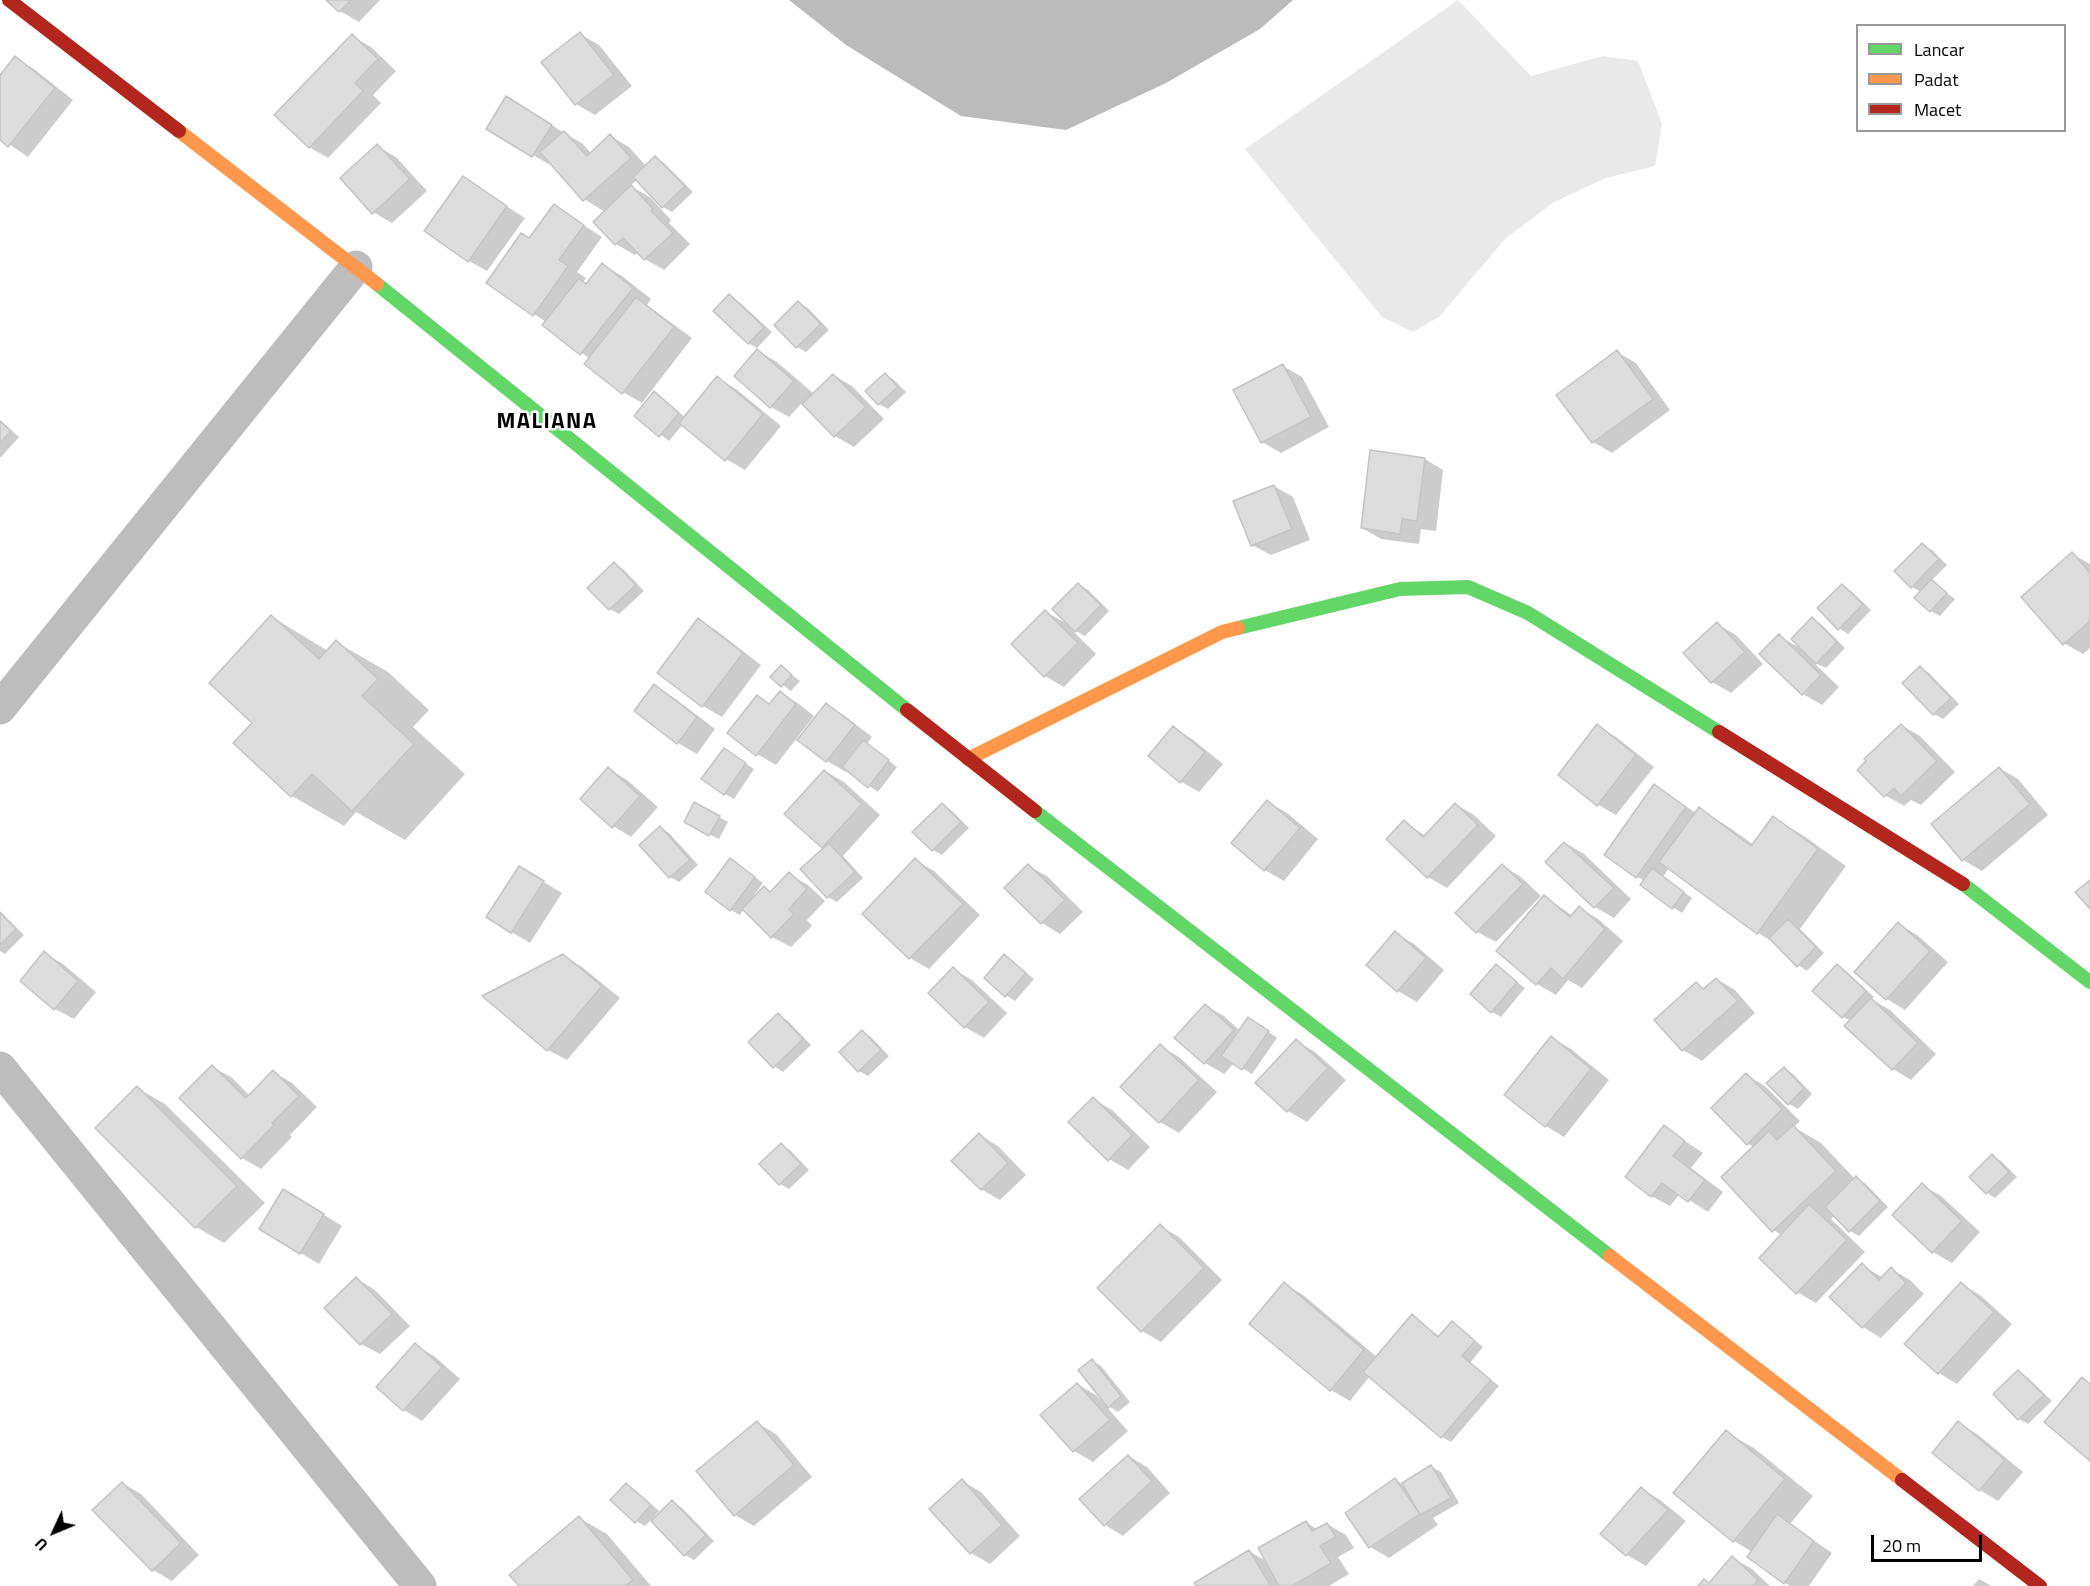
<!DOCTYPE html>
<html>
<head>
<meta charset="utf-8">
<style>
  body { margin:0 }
  #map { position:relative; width:2090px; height:1586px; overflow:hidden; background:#fff; font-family:"Titillium Web",sans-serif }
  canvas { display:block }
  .legend { position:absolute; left:1856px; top:24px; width:210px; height:108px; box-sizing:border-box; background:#fff; border:2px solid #999; margin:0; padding:8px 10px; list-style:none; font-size:18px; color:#000 }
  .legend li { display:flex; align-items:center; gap:12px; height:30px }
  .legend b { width:30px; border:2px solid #999 }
  .north { position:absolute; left:24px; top:1502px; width:60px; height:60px; -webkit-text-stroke:4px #fff; paint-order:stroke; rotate:226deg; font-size:16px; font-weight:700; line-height:24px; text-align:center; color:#000 }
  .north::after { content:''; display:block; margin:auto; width:21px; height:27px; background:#000; clip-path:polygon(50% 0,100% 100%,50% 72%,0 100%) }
  .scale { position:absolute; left:1871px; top:1535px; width:111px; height:27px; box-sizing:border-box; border:3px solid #000; border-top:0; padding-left:8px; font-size:18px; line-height:21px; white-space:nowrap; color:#000; -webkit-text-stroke:4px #fff; paint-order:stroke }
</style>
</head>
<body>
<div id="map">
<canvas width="2090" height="1586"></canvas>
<ul class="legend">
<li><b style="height:8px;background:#63d668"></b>Lancar</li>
<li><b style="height:8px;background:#ff974d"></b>Padat</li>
<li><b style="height:8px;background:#b3261e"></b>Macet</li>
</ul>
<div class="north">U</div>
<div class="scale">20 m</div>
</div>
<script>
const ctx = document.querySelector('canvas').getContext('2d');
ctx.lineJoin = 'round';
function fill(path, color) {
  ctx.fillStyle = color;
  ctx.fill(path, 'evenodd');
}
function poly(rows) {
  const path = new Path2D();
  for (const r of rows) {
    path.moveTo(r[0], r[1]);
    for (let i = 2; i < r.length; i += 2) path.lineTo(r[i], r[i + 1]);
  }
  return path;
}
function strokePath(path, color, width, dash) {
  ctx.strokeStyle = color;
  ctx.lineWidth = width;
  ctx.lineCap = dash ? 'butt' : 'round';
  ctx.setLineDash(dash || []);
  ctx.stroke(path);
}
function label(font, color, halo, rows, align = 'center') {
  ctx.font = font + ' "Titillium Web",sans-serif';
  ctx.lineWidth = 5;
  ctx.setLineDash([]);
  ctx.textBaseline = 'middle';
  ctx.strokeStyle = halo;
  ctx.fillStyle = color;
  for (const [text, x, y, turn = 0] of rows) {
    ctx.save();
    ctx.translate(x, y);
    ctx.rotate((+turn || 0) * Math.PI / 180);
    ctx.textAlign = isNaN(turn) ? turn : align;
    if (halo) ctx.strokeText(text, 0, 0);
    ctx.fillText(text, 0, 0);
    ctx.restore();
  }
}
fill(poly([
  [1458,0,1531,76,1603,56,1638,61,1662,124,1655,166,1606,178,1554,202,1506,238,1439,317,1413,332,1382,317,1245,149]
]), '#e9e9e9');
fill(poly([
  [789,0,1293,0,1260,29,1166,83,1066,130,961,116,846,45]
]), '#bbb');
fill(poly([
  [328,0,380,0,359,22,340,11],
  [580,34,599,45,632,86,595,115,576,104,543,63],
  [352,36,371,47,396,71,373,95,381,103,328,158,309,147],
  [15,58,34,69,73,100,28,157,0,138,0,77],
  [525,109,583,144,592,154,610,136,629,147,646,166,655,158,664,163,693,192,672,212,663,207,637,180,630,186,650,197,671,220,669,223,690,244,664,270,645,259,638,252,635,255,616,244,595,222,605,212,584,199,553,165,552,166,488,129],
  [377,146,396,157,427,191,392,223,373,212],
  [463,178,525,218,487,271,469,261],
  [554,206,602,237,577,272,586,278,583,282,588,284,603,265,622,276,651,299,647,305,692,338,642,403,623,392,590,359,544,324,546,322,489,283,530,240],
  [729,296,738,301,772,332,757,348,748,343],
  [799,303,808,308,829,330,806,352,797,347,776,325],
  [758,351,777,362,814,394,833,375,852,386,884,419,854,447,835,436,802,403,789,417,771,407],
  [1617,352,1636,363,1670,410,1612,453,1593,442],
  [1283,366,1302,377,1329,427,1281,453,1262,442],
  [885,374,894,380,906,392,888,409,879,404,867,391],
  [717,378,736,389,781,426,745,470,726,459,683,424,669,441,636,416,654,393,685,417],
  [0,420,19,437,1,457,0,457],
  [1425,459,1443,470,1436,531,1421,529,1419,544,1381,539,1362,528],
  [1274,486,1293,497,1310,540,1271,555,1252,545],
  [1923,545,1932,550,1947,565,1931,581,1955,599,1940,616,1931,611,1921,592,1912,587],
  [2072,554,2090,564,2090,648,2083,654,2064,643],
  [614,564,623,569,644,591,619,614,610,609,589,588],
  [1079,585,1088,590,1109,611,1085,636,1070,628,1096,654,1064,687,1045,676,1013,644,1046,612,1069,625],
  [1842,586,1851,591,1871,610,1848,634,1839,628],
  [272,617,328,651,336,642,388,672,429,710,413,727,465,774,405,840,356,812,344,826,292,796,254,722],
  [1812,619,1821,624,1845,648,1826,668,1813,662,1839,687,1822,705,1803,694,1761,654,1779,636,1800,648],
  [699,620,717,631,761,665,722,717,703,706,659,673],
  [1717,624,1736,635,1763,664,1731,693,1712,682,1685,653],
  [781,667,800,681,791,691,772,677],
  [1920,668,1929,673,1959,704,1943,719,1934,714],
  [654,686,673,697,715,729,697,754,678,743,636,711],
  [780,693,799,704,814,716,776,765,757,754,757,697,771,705],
  [827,705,845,716,872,737,867,744,897,767,878,792,847,770,846,772,827,761],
  [1901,725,1920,736,1955,772,1921,805,1911,800,1904,806,1885,795,1868,761],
  [1597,726,1616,737,1654,767,1616,815,1597,804],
  [1173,728,1192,739,1223,764,1199,792,1180,781],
  [733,755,754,769,734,799,725,794],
  [1999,768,2018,779,2048,815,1982,871,1963,860],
  [609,769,627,780,658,807,631,837,613,826],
  [825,771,844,782,880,815,843,856,863,878,837,902,828,897,825,848,822,847],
  [1654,786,1696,813,1699,809,1727,826,1754,845,1773,818,1801,834,1846,866,1800,929,1824,953,1807,971,1798,965,1778,945,1758,933,1669,868,1663,877,1692,898,1682,913,1673,907,1644,881,1606,855],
  [1268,802,1287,813,1318,839,1284,881,1265,870,1233,843],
  [695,804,728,822,719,839,694,827],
  [1455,804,1474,815,1496,836,1447,888,1428,877,1404,822,1426,836],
  [942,805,951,810,969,828,942,855,933,850,914,832],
  [660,828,669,833,698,865,679,882,670,877],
  [1565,843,1584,854,1631,899,1614,918,1595,907,1548,862],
  [731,860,763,883,752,898,754,899,765,888,772,892,789,874,808,885,825,901,807,920,812,926,791,947,772,937,744,909,740,915,731,910],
  [915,860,934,871,980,915,929,969,910,958,864,914],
  [1028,866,1047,876,1083,912,1060,934,1042,923],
  [1503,866,1521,877,1541,896,1496,942,1477,932],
  [539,879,562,893,530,943,511,932],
  [1545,897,1573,916,1580,908,1598,919,1623,941,1582,988,1568,980,1556,995,1537,984],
  [0,911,24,935,5,954,0,951],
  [1898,924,1917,935,1948,962,1905,1010,1887,999],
  [1395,933,1414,944,1444,970,1417,1002,1398,991,1368,964],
  [44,953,63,964,96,992,74,1019,55,1009],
  [563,956,582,967,620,998,567,1060,548,1050],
  [1005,956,1034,979,1015,1001,1006,995],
  [1496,966,1525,988,1501,1017,1492,1012],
  [1837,966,1846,971,1874,997,1871,999,1890,1010,1936,1054,1911,1080,1893,1069,1851,1021,1842,1016],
  [953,969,972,980,1007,1013,984,1038,965,1027],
  [1717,979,1735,990,1755,1013,1702,1061,1683,1050,1696,984,1705,989],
  [1205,1005,1224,1016,1240,1031,1258,1024,1277,1038,1252,1074,1234,1063,1224,1074,1205,1063,1176,1038],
  [778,1015,787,1020,811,1045,783,1072,774,1066],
  [862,1032,871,1037,889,1056,868,1076,859,1071,841,1052],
  [1552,1038,1571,1049,1609,1080,1564,1137,1546,1126],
  [1296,1041,1315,1052,1346,1080,1307,1122,1288,1111],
  [1160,1046,1179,1057,1217,1092,1179,1133,1160,1122,1122,1087],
  [212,1067,231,1077,250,1096,273,1072,292,1083,317,1107,290,1135,292,1137,261,1169,242,1158,181,1098],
  [1784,1069,1793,1074,1812,1094,1798,1109,1789,1104],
  [1746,1075,1765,1086,1800,1121,1794,1127,1821,1143,1855,1179,1865,1183,1888,1207,1859,1236,1850,1231,1835,1215,1831,1219,1865,1252,1816,1303,1797,1292,1782,1235,1773,1230,1754,1147,1748,1144],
  [137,1088,165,1104,265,1203,224,1243,196,1227,97,1128],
  [1093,1099,1112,1110,1150,1147,1128,1170,1109,1159],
  [1664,1127,1703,1153,1691,1168,1723,1192,1708,1212,1680,1194,1670,1206,1651,1196],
  [979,1135,998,1146,1026,1175,1000,1200,981,1189],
  [781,1145,790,1150,809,1170,789,1189,780,1184,761,1164],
  [1992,1156,2001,1161,2017,1177,1995,1198,1987,1193],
  [1922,1185,1941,1196,1980,1232,1952,1263,1933,1252],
  [302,1201,342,1226,319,1264,261,1229],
  [1160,1226,1179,1237,1222,1280,1161,1342,1142,1331],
  [1862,1265,1883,1278,1891,1269,1910,1280,1924,1294,1881,1338,1863,1327],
  [357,1279,375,1290,410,1326,380,1354,361,1344],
  [1284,1284,1303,1295,1377,1357,1412,1316,1440,1337,1453,1323,1483,1347,1470,1363,1499,1386,1451,1442,1442,1437,1370,1376,1350,1401,1331,1390,1251,1324],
  [1961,1284,1980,1295,2012,1324,1957,1384,1939,1373],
  [415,1345,434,1356,460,1379,422,1421,404,1410],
  [1092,1361,1101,1366,1130,1402,1118,1412,1105,1404,1106,1403],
  [2018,1372,2027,1377,2052,1401,2028,1424,2019,1419],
  [1077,1384,1096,1395,1128,1431,1093,1462,1074,1451,1042,1415],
  [757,1423,776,1434,812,1477,754,1526,735,1515],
  [1958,1423,1977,1434,2023,1472,1998,1501,1980,1490],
  [1726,1432,1754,1448,1813,1496,1790,1524,1832,1553,1809,1586,1790,1586,1785,1583,1752,1552,1734,1541],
  [1128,1456,1147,1467,1170,1493,1123,1536,1105,1525],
  [1431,1467,1441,1472,1459,1503,1433,1518,1438,1525,1389,1558,1370,1547,1395,1480,1402,1484],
  [962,1481,981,1492,1020,1536,990,1564,971,1553],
  [122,1483,141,1494,199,1555,172,1581,153,1570,94,1510],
  [626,1485,635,1490,659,1511,652,1519,653,1521,673,1502,682,1508,714,1541,694,1560,685,1555,651,1520,645,1526,636,1521],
  [1642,1489,1660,1500,1686,1521,1646,1566,1627,1555,1602,1533],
  [579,1518,607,1534,651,1586,521,1586],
  [1306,1522,1318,1530,1327,1524,1346,1535,1354,1548,1338,1557,1349,1574,1329,1586,1197,1586,1249,1551,1268,1562],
  [1733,1558,1752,1569,1770,1586,1700,1586,1710,1584],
  [1979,1579,1988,1584,1991,1586,1973,1586]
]), '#0003');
const building = poly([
  [326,0,351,0,339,12,326,0],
  [580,32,614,75,575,105,541,62,580,32],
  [352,34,378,59,355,83,363,91,309,148,274,115,352,34],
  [15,56,55,88,8,147,0,140,0,75,15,56],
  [506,96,552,125,532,157,486,129,506,96],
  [564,131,587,156,610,134,631,158,583,201,540,152,564,131],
  [377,144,410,179,372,214,340,178,377,144],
  [655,156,685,186,662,208,633,177,655,156],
  [463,176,507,206,468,262,424,231,463,176],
  [631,185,653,209,651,211,673,233,644,260,623,238,615,245,593,222,631,185],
  [554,204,584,225,559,260,568,266,533,316,486,283,521,233,529,238,554,204],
  [602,263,633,288,580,355,542,325,579,278,586,284,602,263],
  [729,294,764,327,748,344,713,311,729,294],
  [636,297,674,327,622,394,584,364,636,297],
  [798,301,821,324,796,348,774,325,798,301],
  [757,349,794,381,770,408,734,376,757,349],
  [1617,350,1653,399,1592,443,1556,395,1617,350],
  [1283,364,1311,417,1261,443,1233,390,1283,364],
  [885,373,898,387,878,405,865,391,885,373],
  [833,374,866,407,834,437,802,404,833,374],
  [717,376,763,414,725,461,679,423,717,376],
  [654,391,679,413,659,437,634,416,654,391],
  [0,421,11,431,0,443,0,421],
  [1370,450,1425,458,1417,521,1402,519,1400,534,1361,528,1370,450],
  [1274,485,1292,529,1251,546,1233,501,1274,485],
  [1922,543,1939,559,1911,588,1894,571,1922,543],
  [2072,552,2090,573,2090,621,2063,645,2021,597,2072,552],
  [614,562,636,585,609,610,587,588,614,562],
  [1931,579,1947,593,1930,612,1914,598,1931,579],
  [1078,583,1101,605,1075,632,1052,609,1078,583],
  [1842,584,1863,604,1838,630,1817,608,1842,584],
  [1045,610,1078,643,1044,677,1011,644,1045,610],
  [271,615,319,659,336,640,378,679,362,696,414,744,352,811,312,774,291,797,233,743,252,723,209,683,271,615],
  [1812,617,1837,642,1816,664,1791,639,1812,617],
  [698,618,743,653,702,707,657,673,698,618],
  [1717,622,1745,652,1711,683,1683,653,1717,622],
  [1779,634,1821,675,1802,695,1759,654,1779,634],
  [781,665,792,675,781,687,770,677,781,665],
  [1920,666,1951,698,1933,715,1902,683,1920,666],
  [654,684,697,717,677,744,634,711,654,684],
  [780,691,796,704,756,756,727,733,757,695,769,704,780,691],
  [826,703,855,725,826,762,797,740,826,703],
  [1597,724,1636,755,1597,806,1558,775,1597,724],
  [1901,724,1937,761,1901,796,1894,788,1884,797,1857,770,1866,761,1864,759,1901,724],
  [1173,726,1205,752,1180,783,1148,756,1173,726],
  [863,740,889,760,868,788,842,767,863,740],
  [724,748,746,763,724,795,701,779,724,748],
  [608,767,640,796,612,828,580,799,608,767],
  [1999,767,2030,804,1962,861,1931,824,1999,767],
  [824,770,862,804,822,848,784,814,824,770],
  [1654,784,1686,807,1636,878,1604,855,1654,784],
  [1267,800,1300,828,1264,871,1231,843,1267,800],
  [694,802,720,816,709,836,684,822,694,802],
  [942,803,961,822,932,851,912,832,942,803],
  [1455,803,1478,825,1427,878,1386,839,1404,820,1423,837,1455,803],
  [1699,807,1751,846,1773,816,1818,849,1757,934,1659,862,1699,807],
  [660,826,690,860,669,878,639,845,660,826],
  [1564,842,1614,888,1594,908,1545,862,1564,842],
  [829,843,855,872,827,898,800,869,829,843],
  [730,858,755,877,730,911,705,892,730,858],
  [915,858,963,904,909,959,862,914,915,858],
  [1028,864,1065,900,1041,924,1004,888,1028,864],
  [1502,864,1523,884,1476,933,1455,913,1502,864],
  [519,866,544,881,511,933,486,917,519,866],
  [1652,868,1684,892,1672,909,1640,885,1652,868],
  [789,872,807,889,789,909,794,914,771,938,742,909,764,886,770,892,789,872],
  [2090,880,2090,909,2075,892,2090,880],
  [1544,895,1570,917,1579,906,1605,929,1563,979,1551,968,1536,985,1496,951,1544,895],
  [0,913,16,929,0,945,0,913],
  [1788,919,1816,947,1797,967,1769,938,1788,919],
  [1898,922,1930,951,1886,1000,1854,972,1898,922],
  [1395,931,1426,958,1397,992,1366,965,1395,931],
  [44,951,78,981,54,1010,20,981,44,951],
  [563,954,602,986,547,1051,482,996,563,954],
  [1004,954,1026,973,1005,997,984,978,1004,954],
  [1496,964,1517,982,1491,1013,1470,994,1496,964],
  [1837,964,1866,991,1842,1018,1812,991,1837,964],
  [953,967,989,1002,964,1028,928,993,953,967],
  [1716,978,1738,1001,1682,1051,1654,1020,1696,982,1703,989,1716,978],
  [1871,998,1918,1043,1892,1070,1844,1026,1871,998],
  [1205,1004,1234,1030,1204,1064,1174,1038,1205,1004],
  [778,1013,803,1039,773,1068,748,1042,778,1013],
  [1248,1017,1269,1031,1242,1070,1221,1056,1248,1017],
  [862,1030,881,1050,858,1072,839,1052,862,1030],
  [1551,1036,1591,1069,1545,1127,1504,1095,1551,1036],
  [1296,1039,1328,1068,1287,1112,1255,1083,1296,1039],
  [1160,1044,1199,1080,1159,1123,1120,1087,1160,1044],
  [212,1065,246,1098,273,1070,299,1096,272,1123,274,1125,241,1159,179,1098,212,1065],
  [1784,1067,1804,1088,1788,1105,1766,1083,1784,1067],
  [1746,1073,1782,1109,1747,1145,1711,1108,1746,1073],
  [137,1086,237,1186,195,1228,95,1128,137,1086],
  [1093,1097,1132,1135,1108,1161,1068,1122,1093,1097],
  [1664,1125,1685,1141,1673,1156,1705,1180,1688,1202,1662,1183,1651,1197,1625,1177,1664,1125],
  [1793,1125,1836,1171,1772,1232,1721,1177,1769,1131,1777,1140,1793,1125],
  [979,1133,1008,1163,981,1190,951,1161,979,1133],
  [781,1143,801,1164,779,1185,759,1164,781,1143],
  [1992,1154,2009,1172,1986,1194,1969,1177,1992,1154],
  [1856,1176,1880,1201,1849,1232,1825,1207,1856,1176],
  [1922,1183,1962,1221,1932,1253,1892,1215,1922,1183],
  [283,1189,324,1214,300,1254,259,1229,283,1189],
  [1809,1204,1847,1240,1796,1294,1759,1258,1809,1204],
  [1160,1224,1204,1268,1141,1332,1097,1288,1160,1224],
  [1862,1263,1879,1280,1891,1267,1906,1283,1862,1328,1829,1297,1862,1263],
  [356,1277,392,1314,360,1345,324,1308,356,1277],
  [1284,1282,1364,1350,1330,1391,1249,1324,1284,1282],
  [1961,1282,1994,1312,1938,1374,1904,1344,1961,1282],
  [1412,1314,1438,1337,1452,1321,1475,1341,1462,1356,1491,1380,1441,1438,1363,1372,1412,1314],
  [415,1343,442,1367,403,1411,376,1387,415,1343],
  [1092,1359,1121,1396,1108,1408,1078,1370,1092,1359],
  [2018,1370,2044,1395,2018,1420,1993,1394,2018,1370],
  [2082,1377,2090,1384,2090,1461,2044,1422,2082,1377],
  [1077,1383,1110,1420,1073,1452,1040,1415,1077,1383],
  [757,1421,794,1465,734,1516,696,1471,757,1421],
  [1958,1421,2005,1460,1979,1491,1932,1453,1958,1421],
  [1726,1430,1785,1479,1733,1542,1673,1493,1726,1430],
  [1128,1455,1152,1481,1104,1526,1079,1499,1128,1455],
  [1431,1465,1451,1498,1420,1515,1402,1483,1431,1465],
  [1395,1478,1420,1514,1369,1548,1345,1513,1395,1478],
  [962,1479,1002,1525,970,1554,929,1509,962,1479],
  [122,1482,181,1543,152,1571,92,1510,122,1482],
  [626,1483,651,1505,635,1523,610,1500,626,1483],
  [1641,1487,1668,1510,1626,1556,1600,1534,1641,1487],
  [672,1500,706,1535,684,1556,651,1521,672,1500],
  [1777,1514,1814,1541,1784,1584,1747,1557,1777,1514],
  [579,1516,633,1580,625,1586,519,1586,509,1575,579,1516],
  [1306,1521,1312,1531,1327,1523,1336,1537,1320,1546,1331,1563,1292,1586,1279,1586,1258,1548,1306,1521],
  [1249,1550,1271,1586,1196,1586,1194,1583,1249,1550],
  [1732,1556,1758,1580,1753,1586,1698,1586,1704,1579,1709,1583,1732,1556]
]);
fill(building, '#dcdcdc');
strokePath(building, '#c4c4c4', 1.5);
strokePath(poly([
  [0,708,356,267],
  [0,1068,420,1586]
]), '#bdbdbd', 33);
strokePath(poly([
  [377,284,907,710],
  [1238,628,1400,589,1468,587,1528,613,1719,732],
  [1035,811,1610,1256],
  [1963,884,2090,982]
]), '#63d668', 14);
strokePath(poly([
  [179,131,377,284],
  [968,759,1222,632,1238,628],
  [1610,1256,1902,1480]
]), '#ff974d', 14);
strokePath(poly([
  [9,0,179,131],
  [907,710,1035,811],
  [1719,732,1963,884],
  [1902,1480,2040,1586]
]), '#b3261e', 14);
ctx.letterSpacing = '1.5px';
label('bold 22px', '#000', '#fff', [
  ["MALIANA",547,423]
]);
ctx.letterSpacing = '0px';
</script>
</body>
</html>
